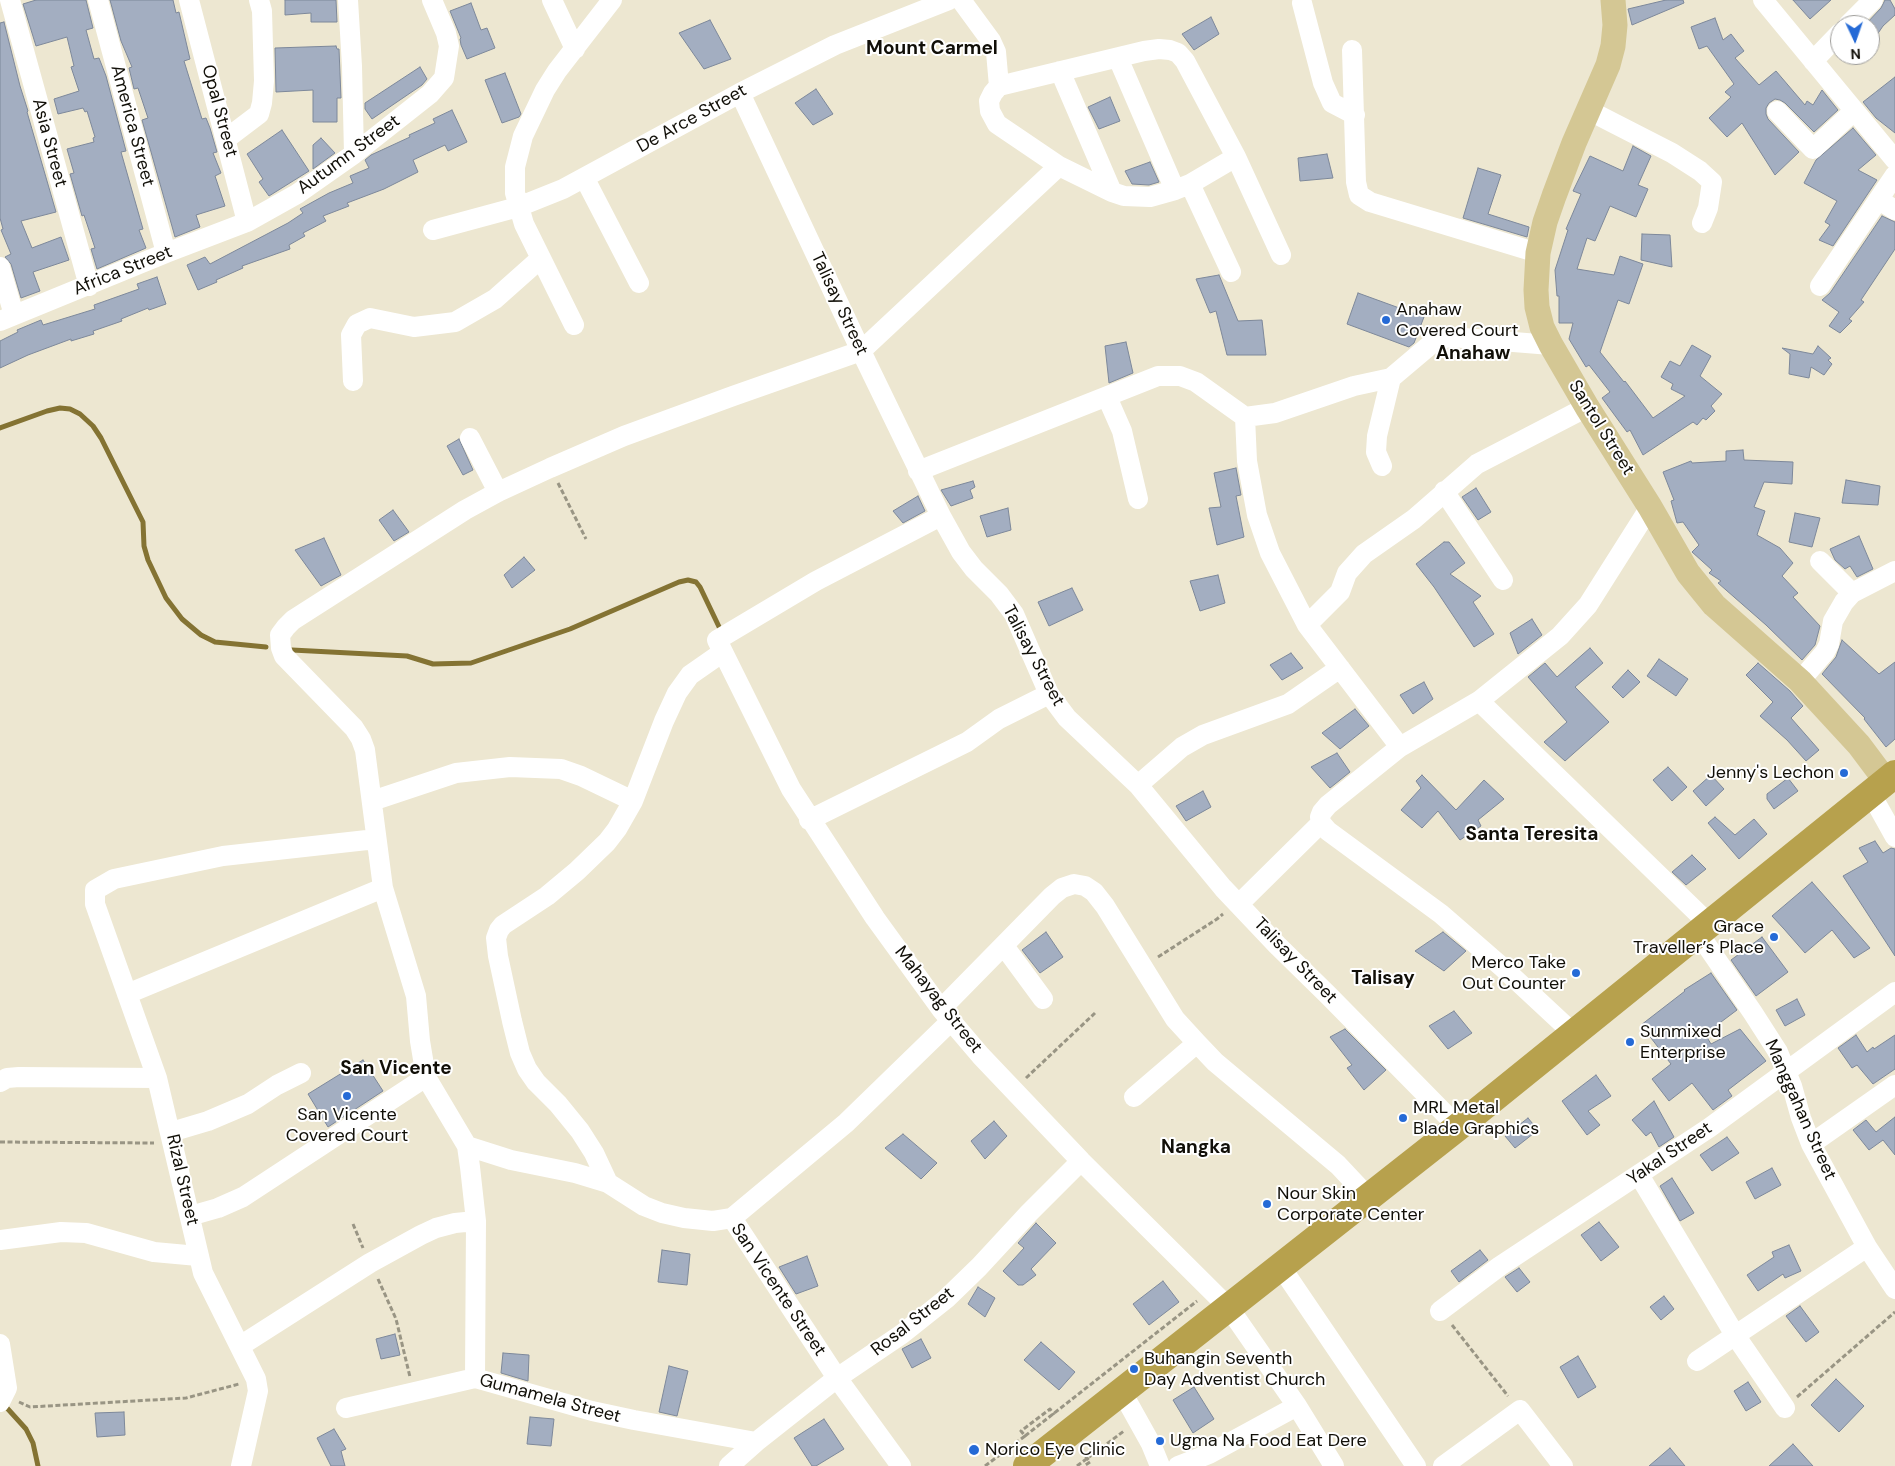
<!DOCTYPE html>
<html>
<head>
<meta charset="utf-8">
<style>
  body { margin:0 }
  #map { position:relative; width:1895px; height:1466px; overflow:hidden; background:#ede7d1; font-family:"DM Sans",sans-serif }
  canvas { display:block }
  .north { position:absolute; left:1830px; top:15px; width:50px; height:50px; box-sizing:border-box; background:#fff; border:1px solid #a09f9c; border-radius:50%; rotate:177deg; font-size:14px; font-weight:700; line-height:20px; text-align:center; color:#110f08 }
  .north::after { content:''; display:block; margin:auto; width:18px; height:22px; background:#256ad6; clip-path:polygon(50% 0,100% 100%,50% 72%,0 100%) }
</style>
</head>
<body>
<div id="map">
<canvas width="1895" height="1466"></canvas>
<div class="north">N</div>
</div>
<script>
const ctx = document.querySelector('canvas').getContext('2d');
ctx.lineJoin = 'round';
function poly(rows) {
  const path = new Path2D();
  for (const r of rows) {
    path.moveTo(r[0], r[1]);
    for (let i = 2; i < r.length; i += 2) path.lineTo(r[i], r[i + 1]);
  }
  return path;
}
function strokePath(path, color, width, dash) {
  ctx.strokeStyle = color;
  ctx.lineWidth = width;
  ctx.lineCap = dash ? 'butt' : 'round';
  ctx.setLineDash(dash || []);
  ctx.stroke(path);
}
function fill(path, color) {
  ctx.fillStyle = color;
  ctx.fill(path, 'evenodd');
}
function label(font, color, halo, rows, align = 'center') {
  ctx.font = font + ' "DM Sans",sans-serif';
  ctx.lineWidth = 4;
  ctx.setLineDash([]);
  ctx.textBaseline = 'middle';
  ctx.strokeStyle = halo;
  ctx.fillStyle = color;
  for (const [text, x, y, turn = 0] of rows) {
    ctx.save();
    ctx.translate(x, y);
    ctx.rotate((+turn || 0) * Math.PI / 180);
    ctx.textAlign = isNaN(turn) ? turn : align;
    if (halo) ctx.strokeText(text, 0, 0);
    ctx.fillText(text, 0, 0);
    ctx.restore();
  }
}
strokePath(poly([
  [0,428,47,411,60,408,70,409,80,414,93,426,101,438,143,522,144,546,148,560,166,598,182,619,201,635,215,642,266,647],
  [292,650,407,656,433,664,471,663,570,629,679,582,688,580,696,582,700,587,722,633],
  [7,1408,26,1429,33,1443,38,1466]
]), '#847333', 5);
const building = poly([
  [36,0,86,0,93,28,86,30,94,59,99,58,106,76,126,151,121,152,143,229,139,230,146,248,97,269,91,249,95,248,84,215,82,216,70,174,74,173,67,149,94,142,93,138,95,137,87,111,85,112,83,108,58,114,54,99,79,91,71,67,74,66,67,37,36,46,23,4,36,0],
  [110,0,173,0,176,13,179,12,190,59,184,61,202,119,206,118,210,128,217,152,213,153,221,173,215,176,225,206,196,215,200,227,175,237,142,120,148,118,138,88,134,89,129,68,132,67,121,41,110,0],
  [285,0,336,0,337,22,311,22,311,13,285,15,285,0],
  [1666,0,1683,0,1684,3,1632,25,1628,9,1666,0],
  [1793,0,1831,0,1810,19,1793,0],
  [1885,0,1890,0,1895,9,1895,15,1883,26,1870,45,1870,25,1865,25,1881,8,1885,0],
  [471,3,481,30,487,28,495,48,467,59,461,45,460,39,461,38,450,11,471,3],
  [1211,17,1219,34,1194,50,1182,34,1211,17],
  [1715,18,1723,40,1731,34,1744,51,1735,58,1759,85,1776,71,1805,105,1807,101,1813,105,1822,90,1838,110,1814,132,1785,103,1780,100,1775,99,1769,103,1766,108,1766,114,1768,119,1799,152,1775,175,1742,123,1727,137,1709,118,1731,97,1725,92,1734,84,1707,46,1699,49,1691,27,1715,18],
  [710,20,731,59,704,69,679,33,710,20],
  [4,22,20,86,28,111,27,112,56,212,21,221,32,248,61,237,69,260,33,272,40,291,21,298,11,264,5,257,11,254,1,230,3,229,0,218,0,23,4,22],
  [336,46,337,49,339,49,341,98,337,98,337,122,313,122,313,90,276,92,275,48,336,46],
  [420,67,427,79,422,85,372,119,365,109,365,103,420,67],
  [505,73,521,114,519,117,502,123,485,80,505,73],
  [1895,77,1895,133,1876,118,1863,102,1895,77],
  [816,89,833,114,813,125,795,103,816,89],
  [1110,97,1120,121,1099,129,1088,107,1110,97],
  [452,110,467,142,448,151,445,145,413,160,418,172,384,189,347,203,349,206,323,216,326,221,303,233,305,236,289,245,290,249,242,266,243,268,216,280,217,282,198,290,187,265,205,257,210,264,288,223,303,213,300,209,329,193,353,183,350,176,369,168,365,160,371,155,410,137,409,135,435,123,433,119,452,110],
  [1853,128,1876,155,1858,170,1877,180,1833,246,1819,240,1830,225,1825,222,1837,201,1804,183,1816,160,1853,128],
  [282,130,309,171,269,196,259,182,263,179,247,154,282,130],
  [321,138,335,153,313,169,313,145,321,138],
  [1633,146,1651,156,1638,185,1648,189,1636,217,1610,206,1595,241,1587,238,1577,269,1614,275,1620,256,1643,264,1629,304,1618,300,1600,352,1624,382,1625,381,1653,418,1685,396,1671,389,1673,384,1661,377,1670,361,1680,366,1692,345,1711,356,1700,376,1722,394,1711,406,1715,411,1706,420,1703,418,1697,425,1693,422,1643,455,1630,430,1627,432,1602,398,1610,392,1589,365,1586,367,1569,339,1573,323,1559,323,1559,296,1557,296,1555,270,1568,230,1566,229,1581,194,1573,191,1590,156,1623,171,1633,146],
  [1327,154,1333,178,1300,181,1298,158,1327,154],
  [1150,162,1159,182,1149,185,1132,184,1125,171,1150,162],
  [1478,168,1501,175,1488,214,1529,227,1527,237,1463,218,1478,168],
  [1882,216,1895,222,1895,249,1861,300,1864,302,1849,319,1852,321,1840,333,1829,326,1839,312,1822,300,1830,293,1882,216],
  [1642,234,1670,235,1672,267,1641,260,1642,234],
  [1219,275,1238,321,1262,320,1266,355,1227,355,1216,311,1210,313,1196,279,1219,275],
  [157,277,166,304,149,310,148,308,121,319,122,321,93,331,94,334,71,341,71,339,28,355,0,368,0,341,18,332,17,330,41,320,43,325,95,309,94,305,139,289,137,284,157,277],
  [1358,293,1424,317,1414,343,1409,347,1347,324,1358,293],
  [1126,342,1133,373,1109,383,1105,346,1126,342],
  [1818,346,1831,358,1828,360,1832,364,1824,375,1811,367,1809,378,1789,374,1790,354,1782,348,1813,354,1818,346],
  [459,439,473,470,463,475,447,446,459,439],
  [1743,450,1744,460,1793,462,1792,484,1764,482,1754,507,1765,511,1757,535,1780,548,1793,563,1782,576,1798,593,1793,597,1820,626,1815,645,1802,660,1766,625,1718,583,1721,581,1709,573,1712,570,1692,552,1699,545,1683,522,1677,523,1671,501,1674,500,1663,472,1691,461,1692,463,1726,461,1726,451,1743,450],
  [1236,468,1241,495,1236,496,1244,537,1217,545,1209,508,1221,507,1214,473,1236,468],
  [1846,480,1880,486,1878,505,1842,503,1846,480],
  [973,481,975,487,970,490,973,498,951,506,941,490,973,481],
  [1476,488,1491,512,1478,520,1462,497,1476,488],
  [918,496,925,511,903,523,893,511,918,496],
  [1008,508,1011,530,987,537,980,516,1008,508],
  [393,510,409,532,394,541,379,520,393,510],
  [1795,513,1820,518,1812,547,1789,542,1795,513],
  [1859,536,1873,569,1857,577,1850,566,1845,569,1835,560,1830,549,1859,536],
  [324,538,341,575,321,586,295,550,324,538],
  [1444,542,1449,542,1465,563,1450,574,1481,596,1473,602,1494,634,1474,647,1434,587,1416,564,1444,542],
  [524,557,535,570,512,588,504,575,524,557],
  [1218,575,1225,603,1200,611,1190,581,1218,575],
  [1072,588,1083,610,1049,626,1038,602,1072,588],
  [1532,619,1542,635,1518,654,1510,633,1532,619],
  [1842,640,1879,674,1895,662,1895,739,1886,747,1864,719,1865,718,1822,674,1836,657,1842,640],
  [1590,648,1603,663,1575,687,1609,722,1565,761,1544,742,1567,722,1528,677,1545,663,1557,677,1590,648],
  [1291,653,1303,668,1282,680,1270,665,1291,653],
  [1659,659,1688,679,1676,696,1647,676,1659,659],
  [1758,663,1790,691,1803,706,1791,718,1819,750,1806,761,1787,740,1760,716,1773,702,1746,675,1758,663],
  [1628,670,1640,682,1623,698,1612,687,1628,670],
  [1424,682,1433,699,1413,714,1400,695,1424,682],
  [1355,709,1369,726,1340,749,1322,733,1355,709],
  [1337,753,1350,772,1330,788,1311,767,1337,753],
  [1668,767,1687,787,1672,801,1653,780,1668,767],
  [1422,775,1456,810,1484,780,1504,799,1478,820,1481,826,1460,840,1438,811,1422,828,1401,810,1421,788,1416,781,1422,775],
  [1711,775,1724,789,1706,806,1693,791,1711,775],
  [1788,778,1798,791,1774,809,1767,799,1767,794,1788,778],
  [1203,791,1211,807,1186,821,1176,806,1203,791],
  [1715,817,1735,835,1754,819,1767,834,1739,859,1708,823,1715,817],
  [1875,841,1883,853,1891,848,1895,849,1895,956,1843,876,1868,862,1859,848,1875,841],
  [1692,855,1706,869,1686,885,1672,872,1692,855],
  [1812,882,1870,948,1854,958,1832,930,1805,953,1784,929,1772,916,1812,882],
  [1046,932,1063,957,1040,973,1022,950,1046,932],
  [1443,932,1466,951,1444,971,1415,951,1443,932],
  [1762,937,1788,972,1756,996,1731,960,1762,937],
  [1711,973,1737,1010,1705,1034,1711,1044,1740,1029,1766,1061,1728,1090,1732,1096,1713,1110,1692,1083,1669,1101,1652,1079,1671,1064,1641,1025,1685,991,1684,990,1711,973],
  [1797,999,1805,1015,1785,1026,1776,1010,1797,999],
  [1454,1011,1472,1033,1448,1049,1429,1026,1454,1011],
  [1345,1029,1386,1070,1364,1090,1347,1068,1352,1065,1330,1037,1345,1029],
  [1856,1035,1867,1052,1873,1047,1874,1049,1895,1035,1895,1069,1873,1084,1857,1065,1852,1068,1838,1048,1856,1035],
  [363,1060,383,1091,328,1127,308,1094,363,1060],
  [1596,1075,1611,1096,1588,1111,1600,1125,1587,1135,1562,1101,1596,1075],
  [1654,1101,1674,1137,1659,1147,1651,1132,1646,1136,1632,1120,1654,1101],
  [1895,1117,1895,1155,1883,1140,1869,1150,1853,1130,1866,1120,1876,1132,1895,1117],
  [1528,1118,1538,1130,1515,1148,1505,1136,1528,1118],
  [994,1121,1007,1136,985,1159,971,1141,994,1121],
  [903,1134,937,1163,921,1179,885,1148,903,1134],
  [1727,1137,1739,1153,1712,1171,1700,1155,1727,1137],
  [1772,1168,1781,1185,1755,1199,1746,1182,1772,1168],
  [1672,1178,1694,1213,1680,1221,1660,1186,1672,1178],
  [1599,1222,1619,1247,1601,1261,1581,1235,1599,1222],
  [1036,1223,1056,1243,1031,1269,1036,1275,1023,1285,1018,1285,1003,1271,1024,1248,1018,1243,1036,1223],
  [1789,1245,1801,1271,1785,1278,1783,1274,1758,1291,1747,1275,1774,1257,1772,1252,1789,1245],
  [662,1250,690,1254,687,1285,658,1282,662,1250],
  [1480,1250,1488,1260,1459,1282,1451,1271,1480,1250],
  [807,1256,818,1286,796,1294,779,1267,807,1256],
  [1519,1268,1530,1282,1517,1292,1505,1277,1519,1268],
  [1163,1281,1179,1302,1149,1325,1133,1304,1163,1281],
  [978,1287,995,1298,985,1317,968,1304,978,1287],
  [1664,1296,1674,1309,1661,1320,1650,1307,1664,1296],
  [1800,1306,1819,1332,1806,1342,1786,1316,1800,1306],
  [395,1334,400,1355,381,1359,376,1339,395,1334],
  [921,1339,931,1358,912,1368,902,1349,921,1339],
  [1041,1342,1075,1372,1059,1390,1024,1360,1041,1342],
  [503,1353,529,1355,528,1381,501,1373,503,1353],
  [1578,1356,1596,1387,1578,1398,1560,1367,1578,1356],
  [669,1366,688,1371,677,1416,659,1412,669,1366],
  [1836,1379,1864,1406,1839,1432,1811,1405,1836,1379],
  [1748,1382,1761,1402,1746,1411,1734,1391,1748,1382],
  [1194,1387,1214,1419,1193,1433,1173,1400,1194,1387],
  [124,1412,125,1435,97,1437,95,1413,124,1412],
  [530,1417,554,1419,551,1446,527,1444,530,1417],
  [824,1419,844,1449,816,1466,812,1466,794,1438,824,1419],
  [334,1429,346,1449,341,1451,345,1466,331,1466,317,1438,334,1429],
  [1793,1444,1813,1466,1769,1466,1793,1444],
  [1670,1448,1685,1466,1649,1466,1670,1448]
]);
fill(building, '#a3aec1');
strokePath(building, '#7d889a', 1);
strokePath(poly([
  [558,483,586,539],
  [1158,957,1217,919,1223,914],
  [1026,1078,1095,1013],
  [0,1142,154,1143],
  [353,1224,363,1248],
  [378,1279,396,1319,410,1377],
  [1452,1325,1508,1396],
  [1797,1397,1895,1312],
  [19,1402,30,1407,186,1398,239,1384],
  [1025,1436,1197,1301],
  [1081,1450,1090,1462,1084,1466],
  [985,1466,1025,1436,1021,1431,1050,1409,1054,1415],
  [1077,1466,1124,1431]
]), '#999584', 3, [5, 2.5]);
strokePath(poly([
  [10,0,89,286],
  [98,0,166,253],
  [189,0,247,222],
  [348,0,352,66,354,154],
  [552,0,575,49],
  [961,0,991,41,996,52,999,86],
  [1763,0,1895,160],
  [1302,3,1323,83,1332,103,1355,115],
  [1848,25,1873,0],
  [1352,50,1356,182,1359,195,1370,202,1538,253],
  [1118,58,1175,190],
  [1813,61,1840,33],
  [1060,71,1112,192],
  [740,93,861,351,941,516,961,552,974,569,999,594,1014,614,1049,694,1067,718,1138,785,1223,888,1277,945,1328,995,1458,1127],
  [1588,110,1672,153,1700,171,1712,182,1708,208,1702,223],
  [1777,111,1813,149,1854,111],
  [226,139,259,114,262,103,264,81,262,11,259,0],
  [1236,157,1190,184,1175,190,1150,197,1124,196,1112,192,1059,166,997,124,990,111,989,101,993,93,999,86,1144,51,1159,49,1170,50,1178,53,1185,61,1236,157,1281,255],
  [585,179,639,283],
  [1190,184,1231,272],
  [1879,200,1895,210],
  [433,230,518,207,563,189,740,93,835,45,949,0],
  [0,267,14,315],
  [1820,286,1895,175],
  [0,321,166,253,247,222,297,194,354,154,430,94,444,78,449,46,446,33,432,0],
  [574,325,524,224,515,193,515,167,523,136,545,90,557,71,612,0],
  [353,381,351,335,357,324,370,318,414,327,455,322,495,299,540,259],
  [1107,397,1122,431,1138,499],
  [1245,417,1247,461,1257,515,1270,553,1307,625,1400,747],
  [470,438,498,492],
  [1382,466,1376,452,1377,436,1391,378],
  [918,471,1158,376,1180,376,1196,382,1245,417,1275,413,1354,386,1391,378,1436,340,1451,337,1551,345],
  [1444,491,1503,580],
  [941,516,816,581,717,640,791,789,875,918,941,1009,981,1056,1081,1161,1229,1308,1297,1406,1334,1466],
  [1820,561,1852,593],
  [1307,625,1340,592,1347,573,1364,554,1414,519,1477,464,1587,407],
  [1800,681,1825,652,1829,644,1833,621,1844,602,1852,593,1895,571],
  [1479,701,1710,925],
  [1138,785,1182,747,1203,735,1288,704,1340,668],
  [1871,794,1895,837],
  [372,801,456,773,510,767,561,769,581,776,633,801],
  [809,820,967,742,999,719,1049,694],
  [1239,904,1321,823],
  [1699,934,1753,1013,1778,1052,1792,1086,1801,1118,1811,1144,1867,1247,1895,1289],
  [1004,946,1043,999],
  [127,994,383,888],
  [941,1009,1052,896,1062,888,1074,884,1085,886,1094,892,1105,906,1175,1019,1197,1043,1215,1062,1338,1165,1369,1198],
  [1573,1033,1502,967,1441,914,1328,831,1321,823,1320,817,1322,812,1328,805,1400,747,1479,701,1560,636,1588,605,1650,507],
  [0,1082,7,1078,19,1077,157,1078],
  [1134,1097,1197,1043],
  [171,1132,208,1121,248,1104,277,1085,301,1073],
  [1811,1144,1895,1085],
  [467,1146,511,1160,575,1173,608,1183,644,1206,662,1213,684,1218,713,1221,732,1218],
  [1639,1175,1735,1335,1785,1408],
  [608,1183,594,1153,580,1131,558,1104,536,1082,527,1069,520,1053,512,1021,498,956,496,938,499,930,503,925,547,896,577,871,607,842,617,829,633,801,664,721,677,693,690,675,723,652],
  [190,1216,218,1208,243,1197,426,1077],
  [732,1218,837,1378,901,1466],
  [732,1218,846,1123,951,1021],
  [0,1240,61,1232,86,1233,154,1252,198,1256],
  [1281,1267,1416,1466],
  [1440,1311,1500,1266,1709,1128,1895,992],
  [0,1344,7,1388,0,1402],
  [240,1346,370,1263,421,1235,436,1228,455,1223,476,1221],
  [1697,1361,1867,1247],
  [475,1378,476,1221,470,1167,467,1146,426,1077,420,1041,416,996,383,888,365,750,361,739,354,728,284,656,281,648,280,635,286,627,293,620,465,510,498,492,550,468,624,436,733,396,861,351,1059,166],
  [1122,1392,1151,1444,1160,1466],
  [346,1408,475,1378,592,1411,634,1420,756,1442],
  [241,1466,258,1391,256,1379,203,1273,157,1078,95,904,95,890,114,879,223,856,376,839],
  [729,1466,756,1442,837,1378,902,1334,946,1299,979,1267,1029,1213,1081,1161],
  [1178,1466,1209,1454,1297,1406],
  [1443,1466,1520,1410,1563,1466]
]), '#fff', 20);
strokePath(poly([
  [1613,0,1615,25,1613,46,1608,65,1574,143,1554,196,1545,222,1538,253,1536,290,1537,307,1542,327,1551,345,1587,407,1650,507,1688,573,1714,605,1800,681,1859,745,1886,781]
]), '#d4c794', 25);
strokePath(poly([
  [1027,1466,1458,1127,1895,774]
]), '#b7a14d', 28);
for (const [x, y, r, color] of [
  [1386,320,5,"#256ad6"],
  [1844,773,5,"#256ad6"],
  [1774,937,5,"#256ad6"],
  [1576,973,5,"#256ad6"],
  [1630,1042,5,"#256ad6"],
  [347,1096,5,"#256ad6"],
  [1403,1118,5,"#256ad6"],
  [1267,1204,5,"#256ad6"],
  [1134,1369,5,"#256ad6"],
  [1160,1441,5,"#256ad6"],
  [974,1450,6,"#256ad6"]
]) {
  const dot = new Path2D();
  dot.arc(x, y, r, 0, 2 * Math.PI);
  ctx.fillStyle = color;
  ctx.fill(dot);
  strokePath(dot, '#fff', 2);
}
label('18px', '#110f08', '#fff', [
  ["Opal Street",219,111,75],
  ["De Arce Street",692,119,-29],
  ["America Street",132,126,75],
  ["Asia Street",49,143,75],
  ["Autumn Street",349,155,-36],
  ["Africa Street",123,271,-22],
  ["Talisay Street",839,304,65],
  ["Santol Street",1601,428,58],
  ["Talisay Street",1033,656,62],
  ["Talisay Street",1295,961,46],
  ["Mahayag Street",938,1000,52],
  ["Manggahan Street",1800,1110,66],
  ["Yakal Street",1670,1154,-34],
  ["Rizal Street",182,1180,77],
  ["San Vicente Street",778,1290,56],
  ["Rosal Street",913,1322,-38],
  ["Gumamela Street",550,1399,15]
]);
label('18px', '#110f08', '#fff', [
  ["Anahaw",1396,310],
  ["Covered Court",1396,331],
  ["Jenny's Lechon",1834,773,"right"],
  ["Grace",1764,927,"right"],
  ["Traveller’s Place",1764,948,"right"],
  ["Merco Take",1566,963,"right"],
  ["Out Counter",1566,984,"right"],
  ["Sunmixed",1640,1032],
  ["Enterprise",1640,1053],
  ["MRL Metal",1413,1108],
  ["Blade Graphics",1413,1129],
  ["San Vicente",347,1115,"center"],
  ["Covered Court",347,1136,"center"],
  ["Nour Skin",1277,1194],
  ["Corporate Center",1277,1215],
  ["Buhangin Seventh",1144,1359],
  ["Day Adventist Church",1144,1380],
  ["Ugma Na Food Eat Dere",1170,1441],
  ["Norico Eye Clinic",985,1450]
], 'left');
label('bold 19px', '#110f08', '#fff', [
  ["Mount Carmel",932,49],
  ["Anahaw",1473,354],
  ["Santa Teresita",1532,835],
  ["Talisay",1383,979],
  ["San Vicente",396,1069],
  ["Nangka",1196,1148]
]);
</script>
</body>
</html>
